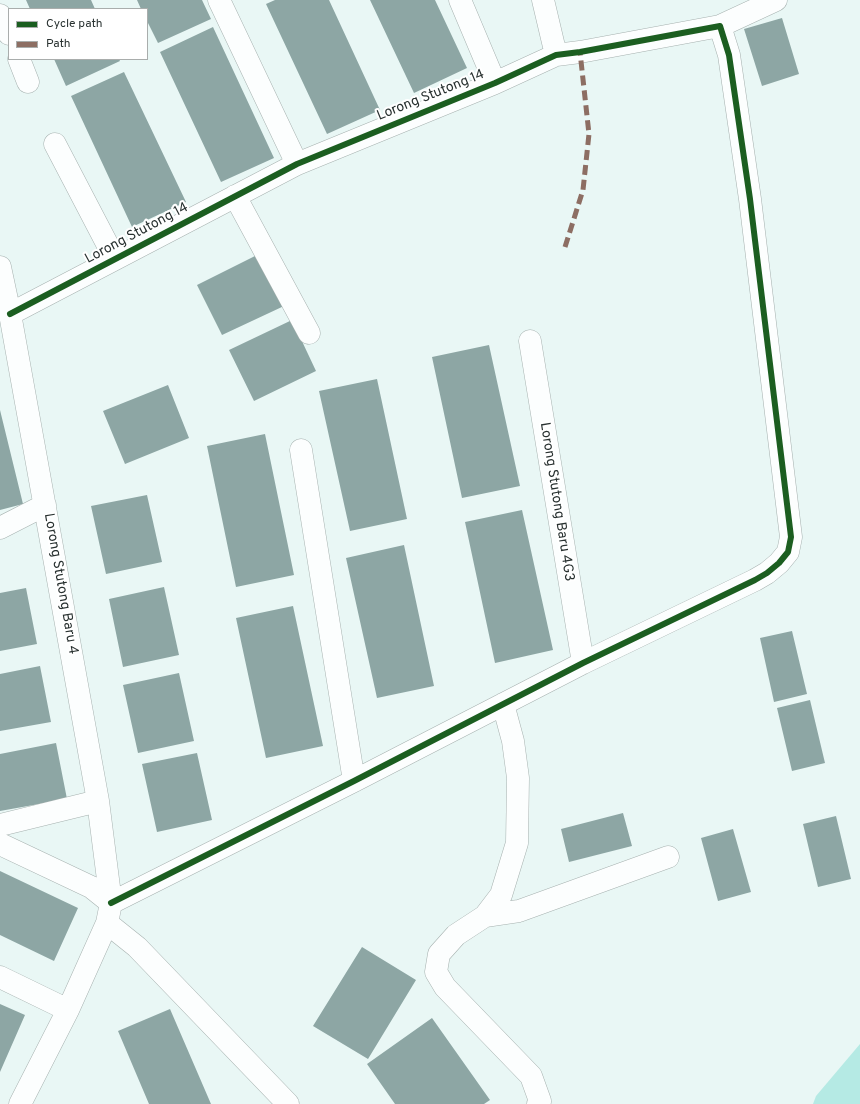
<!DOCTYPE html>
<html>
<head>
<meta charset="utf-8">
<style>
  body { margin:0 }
  #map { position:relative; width:860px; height:1104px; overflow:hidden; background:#e9f7f5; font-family:Overpass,sans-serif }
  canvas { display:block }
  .legend { position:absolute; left:8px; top:8px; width:140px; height:52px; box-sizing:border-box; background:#fff; border:1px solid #a9adac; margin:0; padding:5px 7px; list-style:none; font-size:12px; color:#283130 }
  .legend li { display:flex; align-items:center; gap:8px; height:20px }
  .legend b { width:20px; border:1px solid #a9adac }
</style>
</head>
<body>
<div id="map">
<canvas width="860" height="1104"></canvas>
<ul class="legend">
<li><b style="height:5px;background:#1b5e20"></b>Cycle path</li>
<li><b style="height:5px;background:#8d6e63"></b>Path</li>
</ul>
</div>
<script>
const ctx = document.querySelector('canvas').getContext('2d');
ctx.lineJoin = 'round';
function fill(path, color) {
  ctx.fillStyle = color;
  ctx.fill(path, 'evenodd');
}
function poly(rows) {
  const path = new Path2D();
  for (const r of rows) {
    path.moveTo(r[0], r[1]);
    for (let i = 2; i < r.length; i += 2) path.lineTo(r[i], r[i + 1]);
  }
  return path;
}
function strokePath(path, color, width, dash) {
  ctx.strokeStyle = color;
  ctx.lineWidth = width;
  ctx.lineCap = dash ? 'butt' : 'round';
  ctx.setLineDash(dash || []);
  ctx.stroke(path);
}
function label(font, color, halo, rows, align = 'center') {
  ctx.font = font + ' Overpass,sans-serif';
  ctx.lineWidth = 4;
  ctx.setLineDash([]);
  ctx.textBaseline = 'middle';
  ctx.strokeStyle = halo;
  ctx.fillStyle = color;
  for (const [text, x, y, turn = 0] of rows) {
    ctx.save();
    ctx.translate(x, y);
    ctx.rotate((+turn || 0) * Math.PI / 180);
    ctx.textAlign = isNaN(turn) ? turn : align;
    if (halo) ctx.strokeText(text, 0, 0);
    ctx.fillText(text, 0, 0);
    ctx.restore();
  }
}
fill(poly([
  [860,1044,860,1104,813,1104,816,1096]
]), '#b5eae4');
fill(poly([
  [26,0,91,0,95,9,30,9],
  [137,0,202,0,211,19,158,43,147,21,147,9,141,9],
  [275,0,329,0,380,110,327,134,266,4],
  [370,0,435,0,467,68,414,93],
  [782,18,799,74,762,86,744,29],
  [213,27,274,158,221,182,160,52],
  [54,59,119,59,120,61,66,86],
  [124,72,186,202,132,227,71,96],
  [259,254,284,306,222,335,197,285],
  [292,320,316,371,254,401,229,350],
  [489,345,520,486,462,498,432,357],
  [377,379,407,519,350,531,319,391],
  [168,385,189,438,125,464,103,411],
  [0,410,23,504,0,510],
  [265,434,294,575,236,587,207,446],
  [147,495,162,562,106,574,91,506],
  [522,510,553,650,495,663,465,522],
  [404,545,434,686,377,698,346,558],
  [164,587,179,655,123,667,109,599],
  [26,588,37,644,0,651,0,593],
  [293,606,323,746,266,758,236,618],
  [792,631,807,694,774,702,760,638],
  [40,666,51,722,0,731,0,674],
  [179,673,194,741,138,753,123,685],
  [810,700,825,763,792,771,777,708],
  [56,743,67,799,0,811,0,754],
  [197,753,212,820,157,832,142,764],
  [623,813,632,846,569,862,561,829],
  [836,816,851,879,818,887,803,824],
  [733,829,751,892,718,901,701,838],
  [0,871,78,908,54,961,0,935],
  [362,947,416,980,368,1059,313,1026],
  [0,1004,25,1015,0,1072],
  [170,1009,211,1104,149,1104,118,1031],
  [432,1018,490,1100,484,1104,395,1104,367,1064]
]), '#8da6a4');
const minor = poly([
  [219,0,297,164],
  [460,0,495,83],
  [543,0,556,55],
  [0,15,9,34],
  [720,26,776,0],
  [19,59,28,82],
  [55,144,115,259],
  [235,196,309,333],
  [0,267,10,314,98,801,111,903,107,923,68,1010,20,1104],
  [10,314,297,164,495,83,556,55,580,52,720,26,729,55,750,199,791,537,788,552,779,563,767,573,755,580,583,663,354,781,111,903],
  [530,341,583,663],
  [301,450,354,781],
  [0,528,45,505],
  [503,704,513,741,518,778,517,843,501,895,485,916,456,935,439,954,436,972,445,987,531,1076,540,1101,538,1104],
  [0,825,98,801],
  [0,844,91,887,111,903],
  [485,916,519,911,668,857],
  [107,923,137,947,288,1104],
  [0,977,68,1010]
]);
strokePath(minor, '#a6b1af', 23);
strokePath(minor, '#fcfefe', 22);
strokePath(poly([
  [565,247,583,190,589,134,580,52]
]), '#8d6e63', 5, [10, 5]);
strokePath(poly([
  [10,314,297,164,495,83,556,55,580,52,720,26,729,55,750,199,791,537,788,552,779,563,767,573,755,580,583,663,354,781,111,903]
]), '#1b5e20', 6);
label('14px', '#283130', '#fff', [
  ["Lorong Stutong 14",431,96,-22],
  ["Lorong Stutong 14",137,234,-28],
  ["Lorong Stutong Baru 4G3",556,502,81],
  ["Lorong Stutong Baru 4",60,584,80]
]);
</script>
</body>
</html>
